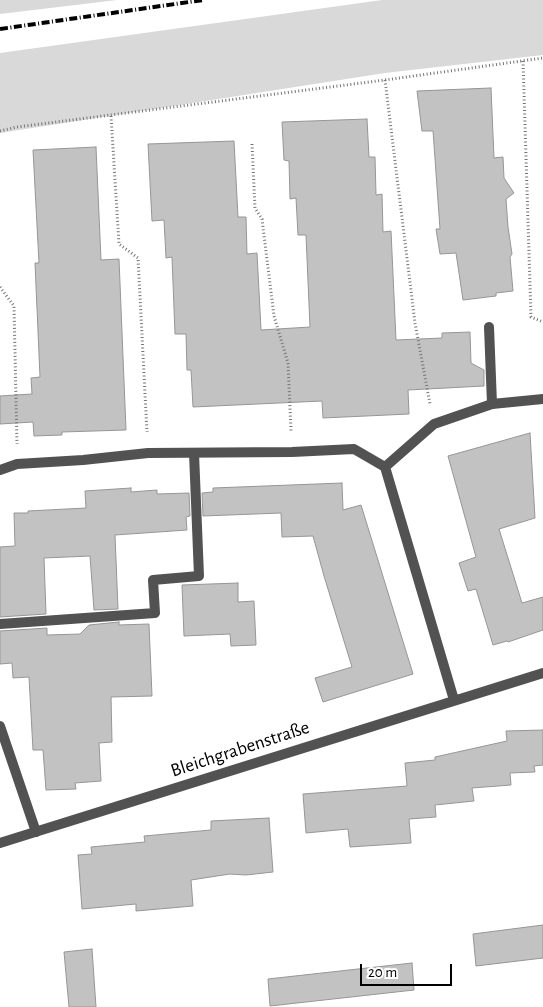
<!DOCTYPE html>
<html>
<head>
<meta charset="utf-8">
<style>
  body { margin:0 }
  #map { position:relative; width:543px; height:1007px; overflow:hidden; background:#fff; font-family:"Alegreya Sans",sans-serif }
  canvas { display:block }
  .scale { position:absolute; left:360px; top:964px; width:92px; height:22px; box-sizing:border-box; border:2px solid #000; border-top:0; padding-left:6px; font-size:15px; line-height:18px; white-space:nowrap; color:#000; -webkit-text-stroke:4px #fff; paint-order:stroke }
</style>
</head>
<body>
<div id="map">
<canvas width="543" height="1007"></canvas>
<div class="scale">20 m</div>
</div>
<script>
const ctx = document.querySelector('canvas').getContext('2d');
ctx.lineJoin = 'round';
function fill(path, color) {
  ctx.fillStyle = color;
  ctx.fill(path, 'evenodd');
}
function poly(rows) {
  const path = new Path2D();
  for (const r of rows) {
    path.moveTo(r[0], r[1]);
    for (let i = 2; i < r.length; i += 2) path.lineTo(r[i], r[i + 1]);
  }
  return path;
}
function strokePath(path, color, width, dash) {
  ctx.strokeStyle = color;
  ctx.lineWidth = width;
  ctx.lineCap = dash ? 'butt' : 'round';
  ctx.setLineDash(dash || []);
  ctx.stroke(path);
}
function label(font, color, halo, rows, align = 'center') {
  ctx.font = font + ' "Alegreya Sans",sans-serif';
  ctx.lineWidth = 4.5;
  ctx.setLineDash([]);
  ctx.textBaseline = 'middle';
  ctx.strokeStyle = halo;
  ctx.fillStyle = color;
  for (const [text, x, y, turn = 0] of rows) {
    ctx.save();
    ctx.translate(x, y);
    ctx.rotate((+turn || 0) * Math.PI / 180);
    ctx.textAlign = isNaN(turn) ? turn : align;
    if (halo) ctx.strokeText(text, 0, 0);
    ctx.fillText(text, 0, 0);
    ctx.restore();
  }
}
fill(poly([
  [0,0,117,0,0,14],
  [382,0,543,0,543,55,385,73,0,133,0,53]
]), '#d9d9d9');
const building = poly([
  [491,88,494,158,503,157,504,178,514,193,506,199,508,227,512,254,510,257,513,291,496,293,496,296,463,300,456,253,440,254,436,229,440,229,433,131,422,131,417,91,491,88],
  [367,119,369,157,375,157,376,195,382,194,383,232,391,231,396,340,442,338,442,333,470,332,471,363,484,370,484,386,408,390,409,414,323,418,322,401,193,407,191,370,187,370,186,334,175,334,172,257,166,258,164,220,152,221,148,144,234,141,238,217,246,217,247,254,257,253,261,330,310,327,306,235,298,235,296,198,290,199,289,161,284,160,282,122,367,119],
  [96,147,101,260,119,259,126,430,62,432,62,435,34,436,33,422,0,424,0,396,32,394,31,378,40,377,35,263,39,263,33,150,96,147],
  [530,433,535,518,499,529,522,603,543,597,543,630,508,642,507,641,493,645,476,589,468,591,459,563,476,557,448,456,530,433],
  [342,483,343,510,361,505,413,674,323,702,315,678,352,667,324,576,313,536,282,537,281,513,203,516,202,493,213,492,213,488,342,483],
  [131,488,131,492,157,490,157,494,189,493,190,516,186,517,187,530,115,535,118,609,94,610,90,556,44,558,46,614,0,617,0,547,15,546,14,513,28,513,28,511,86,508,85,491,131,488],
  [238,583,238,602,254,601,256,645,231,646,230,634,184,636,182,585,238,583],
  [119,622,119,625,149,624,152,696,111,697,112,742,99,743,101,781,75,783,76,789,46,790,43,750,33,750,29,677,13,678,12,663,0,664,0,631,47,628,47,635,80,634,89,625,119,622],
  [543,730,543,765,534,766,535,772,510,773,511,785,472,788,474,801,435,805,436,817,409,819,411,843,350,847,348,829,306,833,303,794,407,786,405,763,435,760,435,757,507,741,506,731,543,730],
  [269,818,273,872,246,875,230,874,191,880,193,906,136,911,136,904,82,909,78,855,92,854,91,847,145,842,144,836,211,830,211,821,269,818],
  [543,925,543,958,476,966,473,934,543,925],
  [92,949,96,1007,69,1007,64,952,92,949],
  [412,963,414,990,270,1006,268,979,412,963]
]);
fill(building, '#c2c2c2');
strokePath(building, '#969696', 1);
strokePath(poly([
  [523,61,531,317,543,322],
  [385,80,415,323,430,404],
  [111,116,119,244,138,258,147,432],
  [0,131,17,127,385,80,543,58],
  [252,144,255,208,262,219,274,316,288,363,291,431],
  [0,287,14,306,17,444]
]), '#747474', 3, [1, 2.5]);
strokePath(poly([
  [489,327,492,404],
  [0,624,155,613,153,580,199,576,194,453],
  [0,726,36,832]
]), '#525252', 10);
strokePath(poly([
  [385,467,454,700],
  [0,470,17,464,83,460,148,453,292,452,354,449,385,467,434,424,492,404,543,399],
  [0,843,543,673]
]), '#525252', 10);
strokePath(poly([
  [0,29,203,0]
]), '#000', 4, [8, 2.5, 1, 2.5]);
label('19px', '#000', '#fff', [
  ["Bleichgrabenstraße",240,749,-18]
]);
</script>
</body>
</html>
